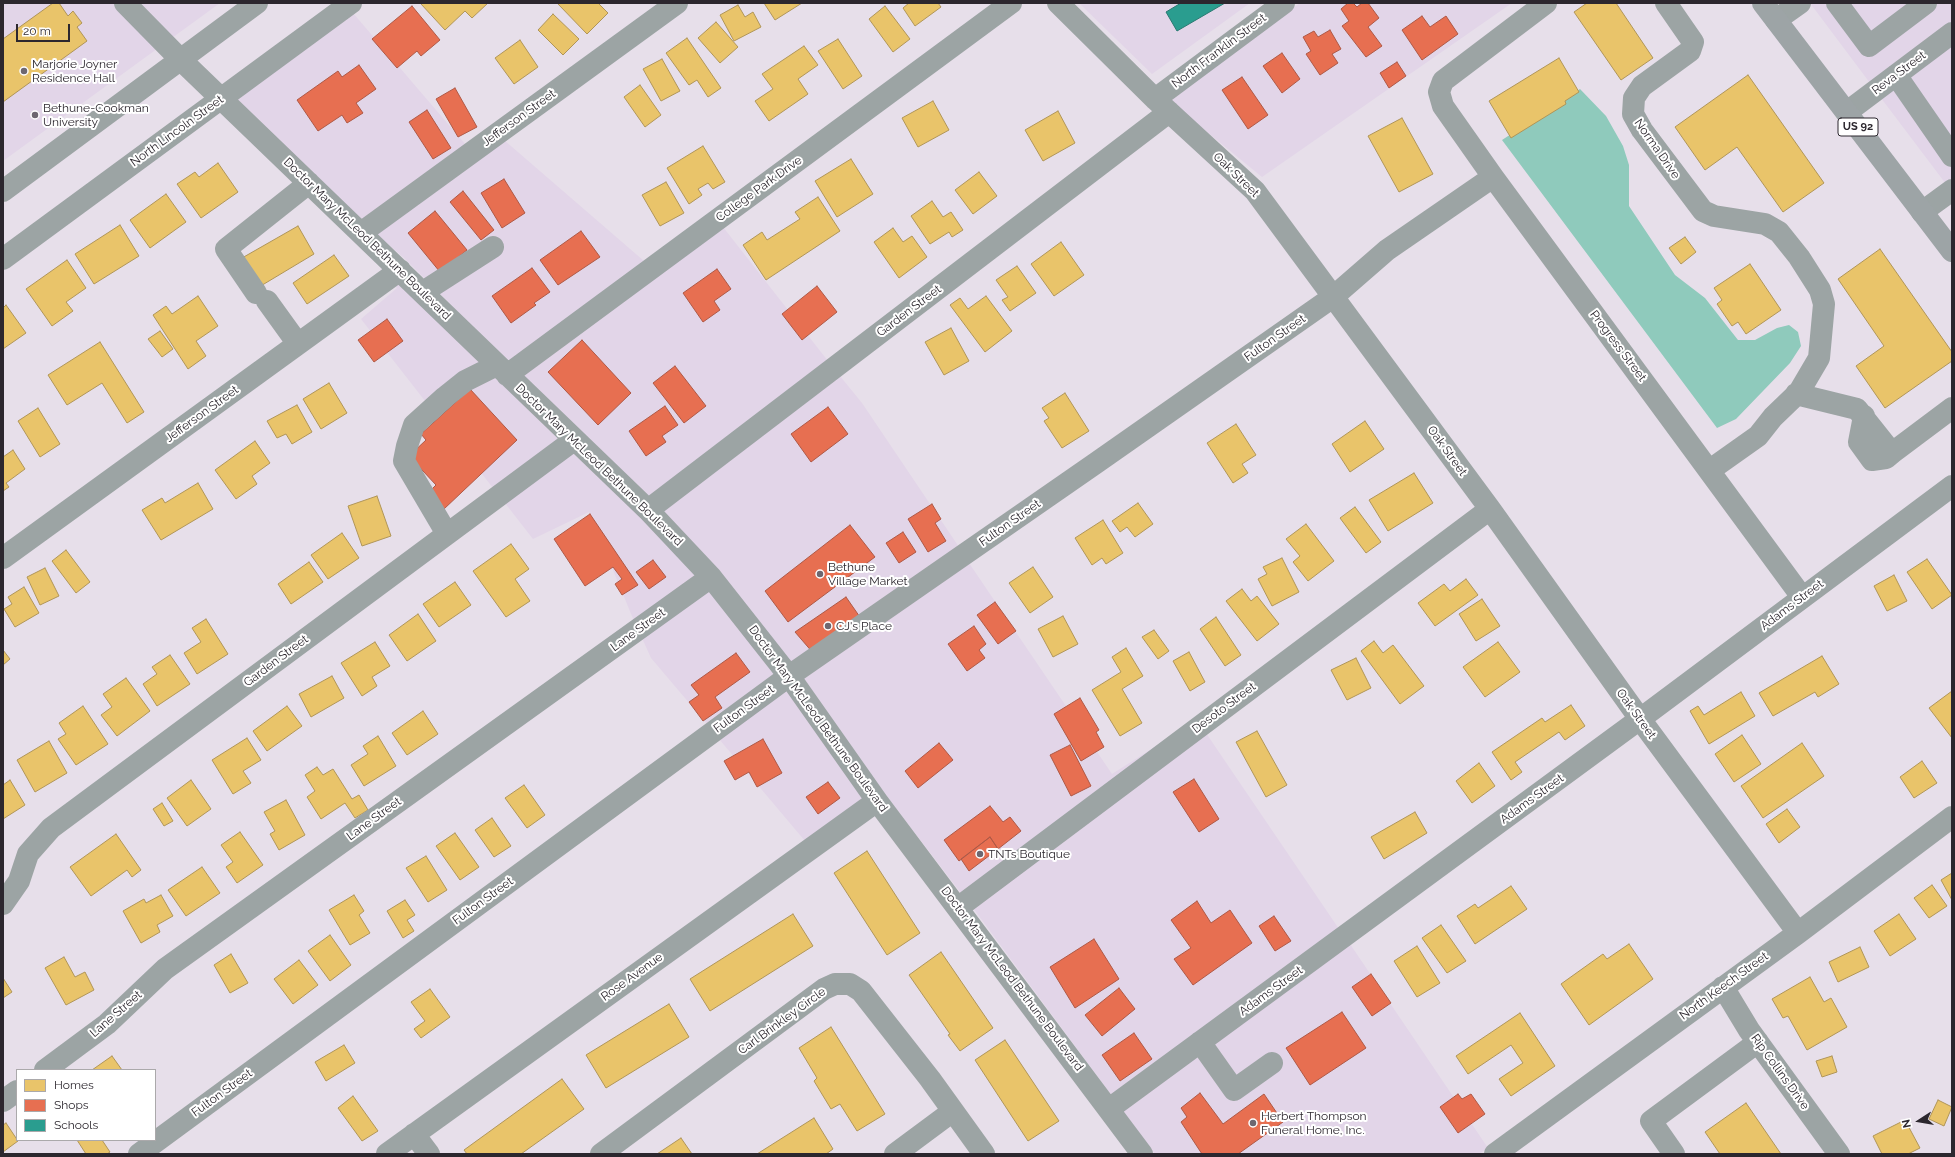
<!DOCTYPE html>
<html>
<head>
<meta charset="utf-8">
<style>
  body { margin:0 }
  #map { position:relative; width:1955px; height:1157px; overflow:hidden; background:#e7dfea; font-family:Raleway,sans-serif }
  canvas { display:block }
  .frame { position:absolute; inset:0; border:4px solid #2c272e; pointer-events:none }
  .legend { position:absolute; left:16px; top:1069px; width:140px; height:72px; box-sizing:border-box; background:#fff; border:1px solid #aba9ab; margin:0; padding:5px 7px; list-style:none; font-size:12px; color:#2c272e }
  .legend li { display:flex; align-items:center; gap:8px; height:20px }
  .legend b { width:20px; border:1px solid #aba9ab }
  .north { position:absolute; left:1899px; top:1101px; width:40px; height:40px; -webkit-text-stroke:3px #fff; paint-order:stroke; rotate:258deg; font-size:11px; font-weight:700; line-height:16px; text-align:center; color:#2c272e }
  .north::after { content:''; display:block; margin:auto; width:14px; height:18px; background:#2c272e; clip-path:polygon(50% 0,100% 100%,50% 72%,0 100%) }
  .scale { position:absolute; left:16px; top:24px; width:54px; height:18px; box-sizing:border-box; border:2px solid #2c272e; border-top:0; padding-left:5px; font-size:12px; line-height:14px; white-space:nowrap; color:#2c272e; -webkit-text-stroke:3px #fff; paint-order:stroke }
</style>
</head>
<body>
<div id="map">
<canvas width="1955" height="1157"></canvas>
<div class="frame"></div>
<ul class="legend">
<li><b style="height:11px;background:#e9c46a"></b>Homes</li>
<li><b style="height:11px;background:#e76f51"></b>Shops</li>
<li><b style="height:11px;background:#2a9d8f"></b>Schools</li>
</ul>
<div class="north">N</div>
<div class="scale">20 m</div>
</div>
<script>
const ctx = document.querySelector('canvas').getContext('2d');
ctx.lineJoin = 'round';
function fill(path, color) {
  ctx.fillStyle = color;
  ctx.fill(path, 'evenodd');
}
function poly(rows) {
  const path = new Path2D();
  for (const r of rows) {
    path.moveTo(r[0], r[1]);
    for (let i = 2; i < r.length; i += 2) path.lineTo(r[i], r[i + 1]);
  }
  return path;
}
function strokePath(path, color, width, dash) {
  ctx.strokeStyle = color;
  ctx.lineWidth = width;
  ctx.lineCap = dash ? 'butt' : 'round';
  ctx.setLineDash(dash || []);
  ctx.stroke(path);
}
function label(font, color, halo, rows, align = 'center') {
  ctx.font = font + ' Raleway,sans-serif';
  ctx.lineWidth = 4;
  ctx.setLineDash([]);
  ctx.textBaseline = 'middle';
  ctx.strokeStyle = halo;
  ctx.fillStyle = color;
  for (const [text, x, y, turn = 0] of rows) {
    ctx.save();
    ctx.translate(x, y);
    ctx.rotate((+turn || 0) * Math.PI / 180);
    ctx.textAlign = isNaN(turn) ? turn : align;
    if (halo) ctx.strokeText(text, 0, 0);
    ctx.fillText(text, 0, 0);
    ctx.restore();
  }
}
fill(poly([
  [3,3,220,3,3,161],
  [1079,3,1250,3,1152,74],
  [1300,3,1512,3,1262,177,1196,123,1171,99],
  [1810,3,1952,3,1952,21,1870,83],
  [353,13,466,145,362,220,236,99],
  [1952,44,1952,192,1881,98],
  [504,140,644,261,508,362,403,257,376,234],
  [723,227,828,361,649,497,522,375],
  [399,283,559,439,493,488,361,319,397,288,395,286],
  [840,376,862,403,959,547,792,662,663,511],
  [573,453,640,516,696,576,634,621,589,512,533,539,505,503],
  [969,563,1112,774,1164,741,961,893,891,802,803,678],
  [709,590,775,674,707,724,651,658,642,638],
  [786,689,864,799,805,841,719,739],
  [1206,733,1339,929,1112,1096,973,908],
  [1350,944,1488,1148,1479,1154,1155,1154,1123,1111]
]), '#e2d5e8');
fill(poly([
  [1580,89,1606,116,1623,146,1629,165,1629,206,1675,275,1705,298,1738,340,1755,340,1777,328,1789,325,1798,332,1801,346,1790,363,1736,419,1717,428,1502,140]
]), '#8fcabc');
const homes = poly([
  [53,3,59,3,68,16,73,11,82,23,77,27,87,41,3,102,3,39,53,3],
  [422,3,488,3,472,18,465,11,445,30,421,4,422,3],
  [559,3,598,3,608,13,587,34,558,4,559,3],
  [764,3,802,3,775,20,764,3],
  [909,3,938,3,941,7,915,26,903,8,909,3],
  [1587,3,1616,3,1653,58,1621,80,1574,12,1587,3],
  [738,5,745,17,753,12,761,27,734,41,720,15,738,5],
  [885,6,910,39,893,52,869,19,885,6],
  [553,14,579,39,563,55,538,30,553,14],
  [716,22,738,47,720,63,698,38,716,22],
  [687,38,721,88,708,97,697,80,689,85,666,53,687,38],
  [838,39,862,76,843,89,818,51,838,39],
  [520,40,538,67,514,84,495,58,520,40],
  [804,46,818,65,798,79,808,94,769,121,755,101,773,89,762,74,804,46],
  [1559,58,1579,92,1565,101,1566,104,1511,138,1489,101,1559,58],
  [662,59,680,91,661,101,643,69,662,59],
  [1748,75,1824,183,1783,212,1737,147,1705,170,1675,127,1748,75],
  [640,85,661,115,645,127,624,97,640,85],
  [933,101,949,130,918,147,902,118,933,101],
  [1058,111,1075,143,1043,161,1025,130,1058,111],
  [1402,118,1433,174,1399,192,1368,136,1402,118],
  [703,146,725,182,713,189,708,183,698,189,702,195,689,204,667,168,703,146],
  [851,159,873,194,837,217,815,181,851,159],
  [218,163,238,192,201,218,177,184,195,172,199,177,218,163],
  [979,172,997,196,973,214,955,190,979,172],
  [666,182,684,213,660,226,642,195,666,182],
  [166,194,186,222,150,248,130,220,166,194],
  [818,197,840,231,766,280,743,245,762,232,767,240,800,219,795,212,818,197],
  [932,201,943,217,951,212,963,230,952,237,949,232,930,244,911,216,932,201],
  [120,225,139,256,94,284,75,254,120,225],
  [298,226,314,254,259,287,242,258,298,226],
  [893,228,903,242,912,236,927,257,899,278,874,242,893,228],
  [1685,237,1696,252,1681,264,1669,248,1685,237],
  [1061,242,1084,275,1054,296,1031,264,1061,242],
  [1880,249,1952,352,1952,361,1885,408,1856,366,1884,346,1838,279,1880,249],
  [334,255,349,276,307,304,293,283,334,255],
  [67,260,86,288,66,302,73,311,52,326,26,289,67,260],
  [1750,264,1781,310,1746,334,1738,322,1732,326,1717,304,1722,300,1714,288,1750,264],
  [1017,266,1036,293,1010,311,1002,300,1008,297,996,280,1017,266],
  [198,296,218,326,196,341,206,356,188,369,153,315,166,306,172,314,198,296],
  [986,296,1012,331,985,352,950,305,960,298,968,309,986,296],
  [6,305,26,333,3,349,3,308,6,305],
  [951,328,969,361,944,375,925,342,951,328],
  [160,331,173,349,162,357,148,339,160,331],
  [100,342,144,412,127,423,102,383,67,405,48,375,100,342],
  [329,383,347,413,321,429,303,399,329,383],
  [1065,393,1089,431,1062,448,1044,421,1049,418,1042,408,1065,393],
  [297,405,312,432,292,444,286,434,277,438,267,421,297,405],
  [38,408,60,444,40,457,18,421,38,408],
  [1365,421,1384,449,1350,472,1332,444,1365,421],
  [1236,424,1256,455,1242,464,1248,473,1233,483,1207,443,1236,424],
  [255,441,270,463,252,476,257,484,236,499,215,470,255,441],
  [13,450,25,469,6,483,9,487,3,491,3,457,13,450],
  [1414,473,1433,503,1388,531,1369,500,1414,473],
  [198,483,213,509,161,540,142,510,162,498,165,503,198,483],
  [377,496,391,536,362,546,348,506,377,496],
  [1138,503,1153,524,1135,537,1127,527,1120,532,1112,521,1138,503],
  [1355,507,1381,542,1366,553,1340,518,1355,507],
  [1103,520,1123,553,1106,564,1102,558,1092,565,1075,538,1103,520],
  [1306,524,1334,561,1308,581,1293,562,1300,556,1286,539,1306,524],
  [342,533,359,558,328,579,311,555,342,533],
  [511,544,529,569,515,579,530,601,506,617,473,571,511,544],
  [66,550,90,582,76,593,52,561,66,550],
  [1282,558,1299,592,1272,606,1258,579,1267,574,1263,567,1282,558],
  [1927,559,1952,595,1932,609,1907,572,1927,559],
  [309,562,323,582,291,604,278,584,309,562],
  [1033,567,1053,597,1030,613,1009,583,1033,567],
  [45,568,59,596,40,605,27,577,45,568],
  [1894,575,1907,601,1887,611,1874,586,1894,575],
  [1466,579,1478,595,1435,626,1418,603,1444,584,1450,591,1466,579],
  [455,582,471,605,439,627,423,604,455,582],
  [24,587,39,613,15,627,4,609,12,604,8,597,24,587],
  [1242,589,1251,601,1257,596,1279,624,1257,641,1226,601,1242,589],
  [1482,599,1500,626,1476,641,1459,614,1482,599],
  [418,614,436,641,407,661,389,635,418,614],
  [1063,616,1078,644,1053,657,1038,629,1063,616],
  [1216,617,1241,655,1225,666,1200,629,1216,617],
  [206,619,228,654,197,674,184,653,201,642,192,628,206,619],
  [1154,630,1169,651,1158,659,1142,637,1154,630],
  [1374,641,1383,653,1393,645,1424,686,1400,704,1361,651,1374,641],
  [375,642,390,666,372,677,377,686,362,696,341,663,375,642],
  [1498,642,1520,672,1485,697,1463,667,1498,642],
  [1126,648,1143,676,1122,689,1142,723,1120,736,1092,690,1121,672,1112,657,1126,648],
  [3,650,10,659,3,665,3,650],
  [1189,652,1205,682,1190,691,1173,661,1189,652],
  [170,655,190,684,157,706,143,684,157,674,152,667,170,655],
  [1822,656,1839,684,1818,697,1815,692,1773,716,1759,693,1822,656],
  [1356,658,1371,688,1347,700,1331,670,1356,658],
  [332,676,344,698,311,717,299,694,332,676],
  [126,678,150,711,117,736,101,715,112,707,103,694,126,678],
  [1952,691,1952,738,1929,708,1952,691],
  [1741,692,1755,716,1709,744,1690,711,1698,706,1704,715,1741,692],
  [1571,705,1585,726,1565,740,1559,732,1515,762,1522,772,1511,780,1492,752,1542,718,1545,722,1571,705],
  [83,706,108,744,76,765,58,739,66,734,59,723,83,706],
  [287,706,302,726,267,751,253,731,287,706],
  [423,711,438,734,407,755,392,733,423,711],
  [1257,731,1287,785,1266,797,1236,742,1257,731],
  [1742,735,1761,764,1734,782,1715,754,1742,735],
  [378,736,396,766,364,786,351,765,368,754,363,746,378,736],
  [247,738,261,760,243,771,251,783,233,794,212,760,247,738],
  [49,741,67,773,35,792,17,760,49,741],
  [1802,743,1824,776,1763,818,1741,786,1802,743],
  [1922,761,1937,783,1914,798,1900,777,1922,761],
  [1479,763,1495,786,1472,803,1456,781,1479,763],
  [317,767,323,775,333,769,352,799,359,795,368,810,355,818,345,803,321,819,307,797,315,791,305,775,317,767],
  [10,780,25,805,3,819,3,785,10,780],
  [191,780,211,809,187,826,167,798,191,780],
  [524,785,545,815,527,828,505,798,524,785],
  [286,800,305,835,279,850,270,834,275,831,264,812,286,800],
  [162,803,173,821,164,826,153,809,162,803],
  [1787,809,1800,827,1779,843,1766,824,1787,809],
  [1415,812,1427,833,1384,859,1371,837,1415,812],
  [492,818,511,846,494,857,475,830,492,818],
  [240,832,263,865,237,883,226,867,233,862,221,845,240,832],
  [455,833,479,867,460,880,436,846,455,833],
  [116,834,141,870,132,877,127,870,91,896,70,867,116,834],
  [867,851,920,933,887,955,834,873,867,851],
  [426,856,447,890,428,902,406,868,426,856],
  [202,867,220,893,186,916,168,890,202,867],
  [1952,873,1952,900,1941,880,1952,873],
  [1932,885,1947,906,1929,918,1914,898,1932,885],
  [1511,886,1527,909,1475,944,1457,916,1475,904,1478,908,1511,886],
  [161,895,173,916,157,925,160,932,141,943,123,911,144,899,146,903,161,895],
  [354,895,364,911,359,915,370,933,350,945,329,910,354,895],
  [405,900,415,915,407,920,414,931,403,938,387,911,405,900],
  [793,914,813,946,710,1011,690,979,793,914],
  [1899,914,1916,939,1890,956,1874,931,1899,914],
  [1441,925,1466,961,1447,973,1422,938,1441,925],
  [330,935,351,965,330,981,308,951,330,935],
  [1629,944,1653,979,1589,1025,1561,984,1603,954,1607,959,1629,944],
  [1417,946,1440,983,1417,997,1394,961,1417,946],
  [1860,947,1869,967,1838,982,1829,962,1860,947],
  [941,952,993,1028,960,1051,948,1035,950,1034,909,975,941,952],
  [231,954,248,983,230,993,214,965,231,954],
  [64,957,75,977,85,972,94,990,66,1005,45,968,64,957],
  [299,960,318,985,293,1004,274,979,299,960],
  [1810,977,1824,1002,1831,998,1847,1027,1807,1050,1788,1016,1783,1018,1772,999,1810,977],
  [3,978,12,992,3,998,3,978],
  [430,989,450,1017,421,1038,414,1029,425,1021,411,1002,430,989],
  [669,1004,689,1037,606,1088,586,1055,669,1004],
  [1520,1013,1555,1066,1511,1096,1499,1079,1523,1063,1511,1045,1468,1074,1456,1056,1520,1013],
  [831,1027,885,1114,857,1131,840,1104,831,1109,814,1081,817,1078,799,1048,831,1027],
  [1005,1040,1059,1121,1028,1141,975,1060,1005,1040],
  [344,1045,355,1063,326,1081,315,1062,344,1045],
  [112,1056,122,1070,92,1070,112,1056],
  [1832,1056,1837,1072,1822,1077,1816,1061,1832,1056],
  [562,1079,584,1109,521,1154,467,1154,464,1150,562,1079],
  [353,1096,378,1131,362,1141,338,1108,353,1096],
  [1938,1100,1952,1107,1944,1126,1929,1119,1938,1100],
  [1746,1103,1781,1154,1720,1154,1705,1132,1746,1103],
  [814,1118,833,1149,826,1154,757,1154,814,1118],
  [1905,1120,1920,1148,1908,1154,1882,1154,1873,1136,1905,1120],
  [6,1123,18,1141,3,1152,3,1125,6,1123],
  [681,1138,692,1154,657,1154,681,1138],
  [77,1140,102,1140,110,1152,107,1154,86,1154,77,1140]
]);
fill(homes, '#e9c46a');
strokePath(homes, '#b09558', 1);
const shops = poly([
  [1348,3,1353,3,1357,7,1362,3,1368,3,1379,18,1368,27,1382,46,1366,57,1342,26,1349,21,1341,9,1348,3],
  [412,6,440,40,421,56,417,51,397,68,372,39,412,6],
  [1422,16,1430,27,1446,16,1458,34,1422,60,1402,30,1422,16],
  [1330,30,1341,49,1332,54,1338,63,1320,75,1306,54,1311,51,1303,37,1314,31,1318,37,1330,30],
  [1282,53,1300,79,1282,93,1263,66,1282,53],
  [1397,62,1406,76,1389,88,1380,73,1397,62],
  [359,65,376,89,356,103,363,113,347,123,342,115,318,131,297,100,338,71,342,77,359,65],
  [1242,77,1268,115,1248,129,1222,90,1242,77],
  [455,88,477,127,458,137,436,99,455,88],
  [427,110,451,148,433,159,409,122,427,110],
  [504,179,525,213,502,228,481,193,504,179],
  [463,191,494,230,481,240,450,202,463,191],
  [435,211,467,250,440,272,408,233,435,211],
  [581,231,600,257,558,285,540,260,581,231],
  [532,268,550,292,534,303,536,305,511,323,492,296,532,268],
  [717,269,731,289,714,301,720,310,703,322,683,293,717,269],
  [817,286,837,312,802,340,782,314,817,286],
  [387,319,403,341,374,362,358,340,387,319],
  [582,340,631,393,598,425,548,372,582,340],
  [675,366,706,406,684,423,653,383,675,366],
  [470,389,517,440,444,509,429,492,436,485,409,456,426,440,421,434,470,389],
  [665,406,678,425,662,436,666,442,646,456,629,431,665,406],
  [828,407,848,434,811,462,791,434,828,407],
  [932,504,941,519,935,523,946,541,928,552,908,519,932,504],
  [590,514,638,585,622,595,615,584,622,579,613,567,585,586,554,539,590,514],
  [850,525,875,557,788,622,765,591,850,525],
  [903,532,916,552,899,563,886,543,903,532],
  [653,560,666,577,649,589,636,572,653,560],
  [846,597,862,620,814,654,795,632,846,597],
  [995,602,1016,631,998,644,977,615,995,602],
  [974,626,986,644,979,650,985,658,967,671,948,644,974,626],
  [736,653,750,672,715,697,722,708,703,721,689,702,699,695,691,685,736,653],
  [1080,698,1099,730,1096,732,1104,747,1081,761,1054,714,1080,698],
  [763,739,782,773,757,787,749,772,735,780,724,761,763,739],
  [939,743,953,760,918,788,905,771,939,743],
  [1070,745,1091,786,1071,796,1050,755,1070,745],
  [1194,779,1219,819,1199,832,1173,792,1194,779],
  [828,782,840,798,818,814,806,797,828,782],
  [990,806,1003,822,1010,817,1021,831,998,849,990,837,959,861,944,840,990,806],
  [990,837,998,849,969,871,961,859,990,837],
  [1197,901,1211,923,1230,910,1252,943,1193,985,1174,959,1191,948,1171,920,1197,901],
  [1274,916,1291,941,1275,951,1259,926,1274,916],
  [1094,939,1119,979,1075,1008,1050,967,1094,939],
  [1371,974,1391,1003,1372,1016,1352,987,1371,974],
  [1119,988,1135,1009,1102,1036,1085,1015,1119,988],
  [1342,1012,1366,1048,1310,1085,1286,1048,1342,1012],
  [1134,1033,1152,1059,1120,1081,1102,1055,1134,1033],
  [1200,1093,1223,1124,1264,1094,1283,1122,1238,1154,1202,1154,1181,1122,1187,1117,1181,1108,1200,1093],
  [1458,1094,1462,1099,1471,1094,1485,1114,1458,1133,1440,1107,1458,1094]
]);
fill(shops, '#e76f51');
strokePath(shops, '#af5946', 1);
const schools = poly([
  [1181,3,1225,3,1177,31,1166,12,1181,3]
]);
fill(schools, '#2a9d8f');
strokePath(schools, '#2b7a72', 1);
strokePath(poly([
  [125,3,180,59,648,510,711,577,789,676,877,801,1142,1154],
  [1058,3,1155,99,1255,191,1490,509,1640,719,1798,933],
  [1546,3,1443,81,1439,92,1443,106,1493,177,1802,597],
  [1666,3,1693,42,1690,51,1642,86,1634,98,1633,114,1642,130,1703,211,1714,216,1765,224,1779,232,1799,257,1820,290,1824,304,1819,358,1799,392,1773,417,1758,436,1710,470],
  [1837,3,1869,46,1926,3],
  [1776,20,1800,3],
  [1896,75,1952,156],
  [1155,99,1284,3],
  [1847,112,1952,33],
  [3,191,257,3],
  [1922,212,1952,190],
  [361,233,677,3],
  [3,259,351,3],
  [423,292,493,247],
  [256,293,226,249,309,183],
  [267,301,298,344],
  [507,375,1011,3],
  [1796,394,1857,409,1892,453,1952,408],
  [1864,416,1859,442,1872,460,1886,458,1892,453],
  [648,510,1169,112],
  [447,534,404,461,407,446,414,425,445,397,465,381,497,365],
  [3,558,400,270],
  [3,904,19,881,28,854,51,828,574,440],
  [959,907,1490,509],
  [1723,987,1749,1030,1839,1154],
  [1200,1042,1234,1090,1272,1063],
  [45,1070,107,1024,165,969,711,577],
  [3,1101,17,1091],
  [1109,1109,1640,719,1952,486],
  [414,1134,429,1154],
  [139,1154,789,676,1096,463,1333,297,1387,250,1493,177],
  [387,1154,877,801],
  [601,1154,824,989,835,984,850,984,861,991,930,1079,984,1154],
  [895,1154,953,1111],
  [1495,1154,1798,933,1952,817],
  [1674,1154,1651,1121,1758,1042]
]), '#9ca4a4', 22);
strokePath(poly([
  [1763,3,1952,251]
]), '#9da4a6', 22);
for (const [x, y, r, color] of [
  [24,71,4,"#6d6770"],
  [35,115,4,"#6d6770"],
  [820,574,4,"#6d6770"],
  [828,626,4,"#6d6770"],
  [980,854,4,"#6d6770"],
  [1253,1123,4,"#6d6770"]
]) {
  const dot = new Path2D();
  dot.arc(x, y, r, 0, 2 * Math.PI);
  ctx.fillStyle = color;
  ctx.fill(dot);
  strokePath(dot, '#fff', 1.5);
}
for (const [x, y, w] of [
  [1858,127,40]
]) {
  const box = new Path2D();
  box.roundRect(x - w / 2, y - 9, w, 18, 3);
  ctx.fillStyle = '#fff';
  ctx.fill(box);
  strokePath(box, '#2c272e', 1);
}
label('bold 11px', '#2c272e', null, [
  ["US 92",1858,127]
]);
label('12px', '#2c272e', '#fff', [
  ["North Franklin Street",1219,51,-37],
  ["Reva Street",1899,73,-37],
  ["Jefferson Street",519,118,-36],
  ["North Lincoln Street",177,131,-36],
  ["Norma Drive",1657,149,55],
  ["Oak Street",1236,175,44],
  ["College Park Drive",759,189,-36],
  ["Doctor Mary McLeod Bethune Boulevard",367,239,44],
  ["Garden Street",909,311,-37],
  ["Fulton Street",1275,338,-35],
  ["Progress Street",1618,346,53],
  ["Jefferson Street",202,414,-36],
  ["Oak Street",1447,451,54],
  ["Doctor Mary McLeod Bethune Boulevard",599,465,44],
  ["Fulton Street",1010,523,-35],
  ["Adams Street",1792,605,-37],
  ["Lane Street",638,630,-36],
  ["Garden Street",276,661,-37],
  ["Desoto Street",1224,708,-37],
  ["Fulton Street",744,709,-36],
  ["Oak Street",1636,714,54],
  ["Doctor Mary McLeod Bethune Boulevard",818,719,54],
  ["Adams Street",1532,799,-36],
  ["Lane Street",374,819,-36],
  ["Fulton Street",483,901,-36],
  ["Rose Avenue",632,977,-36],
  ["Doctor Mary McLeod Bethune Boulevard",1012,979,53],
  ["North Keech Street",1724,986,-36],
  ["Adams Street",1271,991,-36],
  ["Lane Street",116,1014,-41],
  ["Carl Brinkley Circle",782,1021,-36],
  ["Rip Collins Drive",1780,1072,54],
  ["Fulton Street",222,1093,-36]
]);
label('12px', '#2c272e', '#fff', [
  ["Marjorie Joyner",32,64],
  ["Residence Hall",32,78],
  ["Bethune-Cookman",43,108],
  ["University",43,122],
  ["Bethune",828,567],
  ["Village Market",828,581],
  ["CJ's Place",836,626],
  ["TNTs Boutique",988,854],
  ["Herbert Thompson",1261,1116],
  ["Funeral Home, Inc.",1261,1130]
], 'left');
</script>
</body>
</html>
